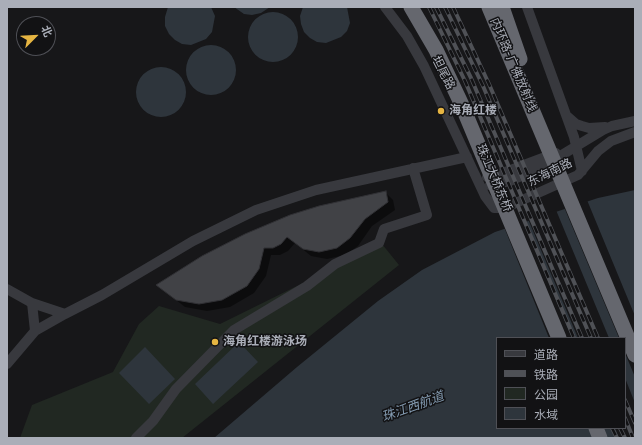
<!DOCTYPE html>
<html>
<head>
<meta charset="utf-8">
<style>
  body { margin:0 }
  #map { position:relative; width:642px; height:445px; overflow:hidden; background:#171719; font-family:"Fira Sans","Noto Sans SC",sans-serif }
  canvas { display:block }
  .frame { position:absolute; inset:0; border:8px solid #aaaeb8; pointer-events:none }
  .legend { position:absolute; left:496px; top:337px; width:130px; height:92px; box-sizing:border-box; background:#121214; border:1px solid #4f5056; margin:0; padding:5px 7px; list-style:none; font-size:12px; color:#aaaeb8 }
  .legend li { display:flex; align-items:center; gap:8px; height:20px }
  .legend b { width:20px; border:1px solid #4f5056 }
  .north { position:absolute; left:16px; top:16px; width:40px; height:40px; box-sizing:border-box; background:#121214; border:1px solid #4f5056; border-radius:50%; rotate:66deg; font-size:11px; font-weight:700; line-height:16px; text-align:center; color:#aaaeb8 }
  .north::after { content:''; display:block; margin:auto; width:14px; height:18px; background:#e6b542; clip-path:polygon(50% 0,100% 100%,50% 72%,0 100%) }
</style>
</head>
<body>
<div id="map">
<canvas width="642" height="445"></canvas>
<div class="frame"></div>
<ul class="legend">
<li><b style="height:5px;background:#38393e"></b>道路</li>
<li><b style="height:5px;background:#4f5156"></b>铁路</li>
<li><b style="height:11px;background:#212822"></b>公园</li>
<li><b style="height:11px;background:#2e353c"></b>水域</li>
</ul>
<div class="north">北</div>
</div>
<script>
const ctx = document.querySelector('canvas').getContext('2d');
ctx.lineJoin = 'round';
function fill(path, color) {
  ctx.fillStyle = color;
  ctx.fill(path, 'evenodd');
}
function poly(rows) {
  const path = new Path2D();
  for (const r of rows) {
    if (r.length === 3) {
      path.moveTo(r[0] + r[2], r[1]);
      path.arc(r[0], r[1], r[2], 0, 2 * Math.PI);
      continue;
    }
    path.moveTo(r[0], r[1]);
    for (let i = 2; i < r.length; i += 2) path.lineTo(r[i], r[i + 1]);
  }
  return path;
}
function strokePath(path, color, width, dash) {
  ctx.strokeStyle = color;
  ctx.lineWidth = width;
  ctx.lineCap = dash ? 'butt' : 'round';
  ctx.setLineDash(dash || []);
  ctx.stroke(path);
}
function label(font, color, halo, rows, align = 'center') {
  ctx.font = font + ' "Fira Sans","Noto Sans SC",sans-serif';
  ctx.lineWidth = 3;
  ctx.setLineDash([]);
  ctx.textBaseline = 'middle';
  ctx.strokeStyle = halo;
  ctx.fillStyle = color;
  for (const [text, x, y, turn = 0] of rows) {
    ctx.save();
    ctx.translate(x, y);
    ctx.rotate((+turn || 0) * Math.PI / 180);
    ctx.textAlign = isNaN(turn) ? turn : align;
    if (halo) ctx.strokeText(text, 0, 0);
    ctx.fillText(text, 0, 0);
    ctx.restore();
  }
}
fill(poly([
  [382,244,399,265,182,438,20,438,32,405,113,372,139,324,159,306,220,324]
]), '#212822');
fill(poly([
  [168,7,211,7,215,16,212,32,206,39,191,45,182,44,175,40,169,34,165,26,165,17],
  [234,7,270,7,261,13,252,15,244,14],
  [303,7,347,7,350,23,347,31,341,37,326,43,317,42,310,38,304,32,301,24,300,16],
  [273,37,25],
  [211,70,25],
  [161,92,25],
  [635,190,635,438,214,438,297,367,378,301,422,270,495,232,598,198],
  [497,338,625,338,625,428,497,428],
  [239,342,258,362,213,404,195,384],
  [145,347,175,379,149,404,119,373]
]), '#2e353c');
fill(poly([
  [587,200,635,316,635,377,625,353,625,338,619,338,564,207],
  [556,210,609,338,578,338,528,219],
  [523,221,572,338,549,338,504,227],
  [625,378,635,403,635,438,619,438,615,428,625,428]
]), '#171719');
fill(poly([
  [385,192,393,200,395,210,372,226,358,246,345,255,327,259,311,256,295,243,288,251,280,255,271,255,266,276,254,293,230,307,207,311,185,307,157,285]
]), '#0007');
const building = poly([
  [386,191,388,202,365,219,350,238,337,248,319,252,303,249,287,237,281,244,273,248,264,248,259,269,247,286,222,300,199,304,176,300,156,285,202,256,245,234,290,215,319,206,386,191]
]);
fill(building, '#414246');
strokePath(building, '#313135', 1);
strokePath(poly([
  [385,7,407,36,424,66,485,196,494,208,505,208,518,202,578,175,598,151,611,141,635,132],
  [527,7,574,137,582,171],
  [568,117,576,124,582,126,589,128,605,127],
  [487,177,508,171,556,153],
  [490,185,510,181,542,167,603,130,612,126,635,121],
  [7,289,32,303,65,314,102,295,193,241,256,210,316,190,467,157],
  [35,331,65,314],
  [7,364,35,331,32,303],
  [136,438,153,421,176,389,234,330,307,286,335,264,379,243,384,229,427,215,413,168]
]), '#38393e', 10);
strokePath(poly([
  [411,7,436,50,461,103,559,338],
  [489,7,635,355],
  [502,7,520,59],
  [596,428,600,438]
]), '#65676e', 15);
const rail = poly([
  [429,7,465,81,574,338],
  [436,7,471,78,582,338],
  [445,7,483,86,591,338],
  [453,7,489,84,598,338],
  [625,400,635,423],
  [625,418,633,438],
  [612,428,617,438],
  [620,428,625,438]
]);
strokePath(rail, '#4f5156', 4);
strokePath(rail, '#121214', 2.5, [8]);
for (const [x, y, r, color] of [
  [441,111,4,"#e6b542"],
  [215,342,4,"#e6b542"]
]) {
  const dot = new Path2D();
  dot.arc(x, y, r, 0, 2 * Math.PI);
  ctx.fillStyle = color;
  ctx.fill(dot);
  strokePath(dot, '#121214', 1.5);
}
label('12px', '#aaaeb8', '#121214', [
  ["内环路-广佛放射线",513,65,67],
  ["坦尾路",443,73,63],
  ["东海南路",550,173,-26],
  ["珠江大桥东桥",494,178,67]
]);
label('bold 12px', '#aaaeb8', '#121214', [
  ["海角红楼",449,111],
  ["海角红楼游泳场",223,342]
], 'left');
label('italic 13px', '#839ab0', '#121214', [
  ["珠江西航道",413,407,-20]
]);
</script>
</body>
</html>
